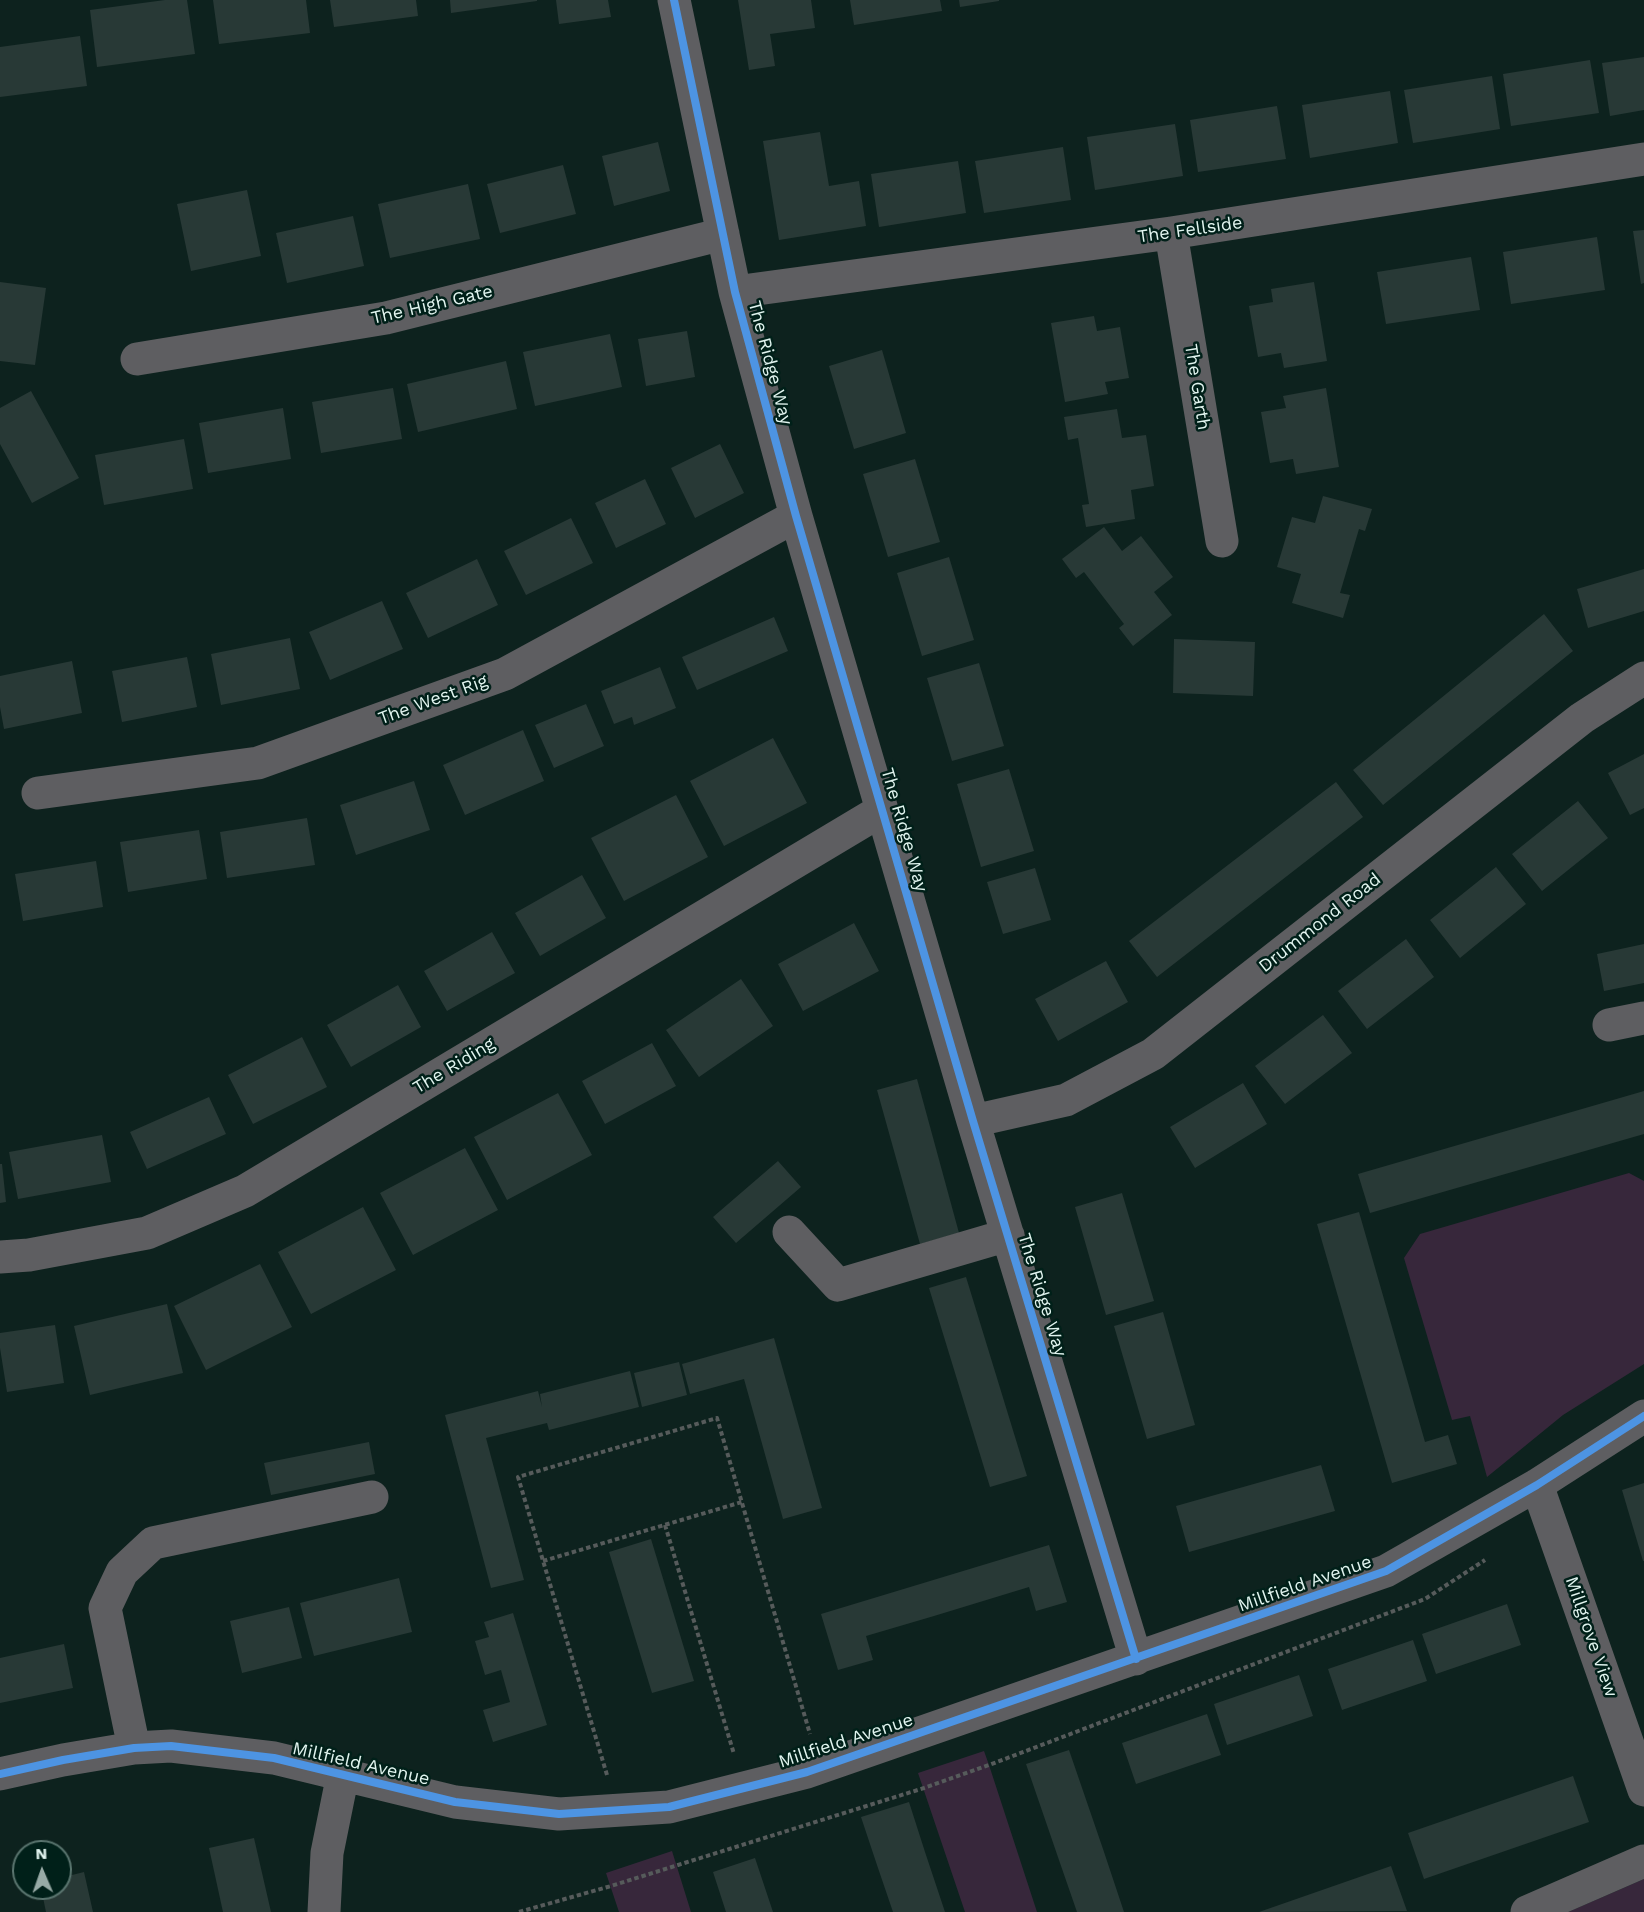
<!DOCTYPE html>
<html>
<head>
<meta charset="utf-8">
<style>
  body { margin:0 }
  #map { position:relative; width:1644px; height:1912px; overflow:hidden; background:#0d221e; font-family:"Work Sans",sans-serif }
  canvas { display:block }
  .north { position:absolute; left:12px; top:1840px; width:60px; height:60px; box-sizing:border-box; background:#002019; border:2px solid #5a756f; border-radius:50%; rotate:358deg; font-size:16px; font-weight:700; line-height:24px; text-align:center; color:#e1f4ef }
  .north::after { content:''; display:block; margin:auto; width:21px; height:27px; background:#97aaa6; clip-path:polygon(50% 0,100% 100%,50% 72%,0 100%) }
</style>
</head>
<body>
<div id="map">
<canvas width="1644" height="1912"></canvas>
<div class="north">N</div>
</div>
<script>
const ctx = document.querySelector('canvas').getContext('2d');
ctx.lineJoin = 'round';
function fill(path, color) {
  ctx.fillStyle = color;
  ctx.fill(path, 'evenodd');
}
function poly(rows) {
  const path = new Path2D();
  for (const r of rows) {
    path.moveTo(r[0], r[1]);
    for (let i = 2; i < r.length; i += 2) path.lineTo(r[i], r[i + 1]);
  }
  return path;
}
function strokePath(path, color, width, dash) {
  ctx.strokeStyle = color;
  ctx.lineWidth = width;
  ctx.lineCap = dash ? 'butt' : 'round';
  ctx.setLineDash(dash || []);
  ctx.stroke(path);
}
function label(font, color, halo, rows, align = 'center') {
  ctx.font = font + ' "Work Sans",sans-serif';
  ctx.lineWidth = 5;
  ctx.setLineDash([]);
  ctx.textBaseline = 'middle';
  ctx.strokeStyle = halo;
  ctx.fillStyle = color;
  for (const [text, x, y, turn = 0] of rows) {
    ctx.save();
    ctx.translate(x, y);
    ctx.rotate((+turn || 0) * Math.PI / 180);
    ctx.textAlign = isNaN(turn) ? turn : align;
    if (halo) ctx.strokeText(text, 0, 0);
    ctx.fillText(text, 0, 0);
    ctx.restore();
  }
}
fill(poly([
  [1629,1173,1644,1181,1644,1364,1563,1415,1487,1477,1470,1416,1452,1420,1404,1258,1420,1234],
  [984,1751,989,1765,1037,1912,965,1912,918,1773],
  [672,1851,691,1912,619,1912,606,1873],
  [1644,1879,1644,1912,1568,1912]
]), '#37273b');
fill(poly([
  [165,0,187,0,195,54,97,67,90,10],
  [213,0,306,0,310,33,219,44],
  [330,0,416,0,418,16,334,27],
  [450,0,537,0,537,1,451,13],
  [556,0,608,0,611,17,559,24],
  [738,0,811,0,815,28,770,34,775,66,749,70],
  [850,0,940,0,942,11,854,25],
  [959,0,999,0,999,1,960,7],
  [80,36,87,86,0,97,0,47],
  [1644,57,1644,110,1610,116,1602,63],
  [1590,60,1599,113,1511,126,1503,74],
  [1492,76,1500,129,1413,143,1404,90],
  [1390,91,1398,143,1310,158,1302,105],
  [1277,106,1286,159,1198,172,1190,120],
  [1175,124,1183,176,1095,190,1087,137],
  [820,132,829,186,859,181,866,226,779,240,763,141],
  [658,142,670,191,614,206,602,156],
  [1063,147,1071,200,984,213,975,161],
  [958,161,966,213,879,227,871,174],
  [563,165,576,214,500,233,487,184],
  [468,184,480,239,390,258,378,204],
  [247,190,261,256,191,271,177,204],
  [353,216,364,266,287,283,276,233],
  [1644,230,1644,283,1641,284,1633,231],
  [1597,237,1605,290,1511,304,1503,252],
  [1471,257,1480,310,1386,324,1377,272],
  [0,282,46,288,35,365,0,361],
  [1314,282,1327,361,1284,368,1281,353,1258,357,1249,306,1273,302,1271,289],
  [1094,316,1097,331,1120,327,1129,378,1105,382,1108,394,1065,402,1051,323],
  [687,331,695,377,646,386,638,339],
  [610,334,622,387,535,406,523,352],
  [882,350,906,433,854,449,829,366],
  [506,361,517,409,418,432,407,384],
  [393,388,402,439,321,453,312,402],
  [1326,388,1339,467,1296,474,1293,459,1270,463,1261,412,1286,408,1283,396],
  [31,391,79,478,32,503,0,444,0,408],
  [283,408,291,459,208,473,199,423],
  [1117,409,1122,438,1146,435,1154,486,1131,490,1135,519,1086,527,1082,505,1089,504,1078,438,1068,440,1064,417],
  [184,439,193,489,104,505,95,455],
  [720,444,744,493,695,518,671,468],
  [915,459,940,542,888,557,863,474],
  [645,479,666,524,616,548,595,503],
  [1323,496,1372,509,1365,531,1359,529,1340,593,1350,595,1343,618,1292,603,1301,574,1277,567,1292,517,1315,523],
  [571,518,593,563,526,595,504,551],
  [1104,527,1122,551,1141,536,1173,577,1154,592,1172,615,1133,646,1119,628,1124,624,1084,572,1076,578,1062,559],
  [949,557,974,640,922,656,897,573],
  [477,559,498,605,428,638,406,593],
  [1644,569,1644,611,1588,628,1577,589],
  [382,601,403,649,330,680,309,632],
  [1544,614,1573,651,1383,805,1353,770],
  [774,617,788,651,697,690,682,657],
  [290,638,300,689,221,705,211,654],
  [1174,639,1255,642,1253,696,1173,693],
  [187,657,197,707,122,722,112,671],
  [72,661,82,713,4,729,0,707,0,676],
  [979,663,1004,746,952,761,927,678],
  [660,667,676,708,634,725,632,717,614,724,601,691],
  [586,704,604,746,554,768,535,725],
  [523,730,544,781,465,815,443,765],
  [773,738,807,803,724,846,690,781],
  [1644,754,1644,808,1630,815,1608,773],
  [1009,769,1034,851,981,867,957,784],
  [414,781,430,830,356,855,340,805],
  [1336,782,1363,817,1157,977,1129,941],
  [676,795,708,857,624,901,591,838],
  [1578,801,1608,838,1542,891,1512,854],
  [307,818,315,865,227,878,220,832],
  [199,830,207,879,128,892,120,842],
  [96,861,103,907,23,921,15,874],
  [1496,867,1526,904,1460,958,1430,920],
  [1035,868,1051,920,1003,934,987,882],
  [582,875,606,918,540,956,515,913],
  [854,923,879,971,803,1011,778,964],
  [492,932,515,973,447,1011,424,971],
  [1406,939,1434,977,1367,1029,1338,991],
  [1644,944,1644,983,1604,991,1597,954],
  [1106,961,1128,1002,1058,1041,1035,999],
  [741,979,773,1026,699,1077,666,1030],
  [398,985,421,1027,351,1067,327,1025],
  [1323,1015,1352,1053,1285,1104,1255,1066],
  [302,1037,327,1087,253,1124,228,1075],
  [652,1043,676,1086,605,1124,582,1081],
  [917,1079,959,1233,920,1244,877,1090],
  [1243,1083,1267,1124,1195,1168,1170,1127],
  [1644,1091,1644,1134,1370,1213,1358,1174],
  [558,1093,592,1155,507,1200,474,1137],
  [209,1097,226,1134,147,1169,130,1132],
  [102,1135,111,1182,18,1199,9,1152],
  [465,1148,498,1210,413,1255,380,1193],
  [778,1161,801,1187,736,1243,713,1217],
  [0,1164,2,1164,6,1202,0,1203],
  [1122,1193,1154,1301,1106,1315,1075,1207],
  [363,1207,396,1270,311,1314,278,1252],
  [1359,1212,1425,1442,1448,1435,1457,1464,1392,1483,1317,1224],
  [260,1264,292,1327,206,1370,174,1306],
  [966,1277,1027,1476,990,1487,929,1288],
  [167,1304,183,1373,90,1395,74,1326],
  [1163,1312,1195,1425,1147,1439,1114,1326],
  [55,1325,64,1383,7,1392,0,1348,0,1333],
  [774,1338,822,1508,783,1519,744,1379,690,1394,682,1364],
  [679,1362,687,1395,642,1407,634,1373],
  [630,1371,639,1407,549,1430,547,1423,486,1438,524,1580,491,1588,445,1415,538,1391,542,1407,540,1394],
  [369,1442,375,1474,271,1495,264,1463],
  [1321,1465,1335,1511,1189,1552,1176,1506],
  [1644,1483,1644,1561,1643,1561,1622,1490],
  [651,1539,694,1681,652,1693,609,1552],
  [1049,1545,1067,1602,1036,1611,1029,1587,934,1616,866,1636,873,1660,838,1670,821,1614],
  [399,1578,412,1632,314,1656,300,1603],
  [1507,1604,1521,1645,1436,1674,1422,1634],
  [289,1607,302,1658,242,1673,230,1621],
  [513,1613,547,1725,493,1742,483,1710,510,1702,501,1670,485,1675,475,1641,489,1637,484,1622],
  [1413,1640,1427,1681,1342,1710,1328,1669],
  [64,1644,73,1688,0,1703,0,1658],
  [1299,1675,1313,1716,1227,1745,1214,1704],
  [1207,1714,1221,1755,1136,1784,1122,1743],
  [1069,1750,1103,1849,1124,1912,1077,1912,1060,1863,1026,1764],
  [1573,1776,1589,1822,1424,1879,1408,1833],
  [909,1802,925,1852,945,1912,893,1912,878,1868,861,1817],
  [254,1838,271,1912,223,1912,209,1848],
  [755,1858,773,1912,726,1912,713,1872],
  [1391,1866,1407,1911,1259,1912],
  [84,1872,93,1912,46,1912,41,1888,60,1888,60,1878]
]), '#283936');
strokePath(poly([
  [665,1525,734,1754],
  [543,1561,742,1502],
  [607,1775,518,1477,717,1418,810,1734],
  [519,1912,611,1886,924,1788,989,1765,1425,1599,1485,1560]
]), '#565b5b', 4, [4.5, 3]);
strokePath(poly([
  [674,0,735,292,796,516,973,1121,1136,1659],
  [1171,233,1222,541],
  [735,292,1171,233,1644,159],
  [137,359,386,318,723,234],
  [38,793,258,763,505,674,796,516],
  [1609,1025,1644,1018],
  [973,1121,1066,1100,1153,1054,1582,718,1644,678],
  [789,1232,838,1285,1008,1235],
  [0,1257,29,1255,147,1233,245,1191,882,810],
  [1537,1485,1644,1790],
  [134,1748,105,1608,122,1572,153,1543,372,1497],
  [0,1774,63,1760,134,1748,171,1746,274,1758,455,1802,559,1814,669,1807,807,1772,1386,1571,1537,1485,1644,1416],
  [324,1912,327,1853,343,1774],
  [1527,1912,1644,1861]
]), '#5e5e61', 33);
strokePath(poly([
  [674,0,735,292,796,516,973,1121,1136,1659],
  [0,1774,63,1760,134,1748,171,1746,274,1758,455,1802,559,1814,669,1807,807,1772,1386,1571,1537,1485,1644,1416]
]), '#4d94e3', 8);
label('18px', '#e1f4ef', '#002019', [
  ["The Fellside",1190,230,-8],
  ["The High Gate",432,305,-13],
  ["The Ridge Way",770,363,75],
  ["The Garth",1197,387,81],
  ["The West Rig",433,700,-20],
  ["The Ridge Way",904,830,74],
  ["Drummond Road",1320,923,-38],
  ["The Riding",454,1066,-31],
  ["The Ridge Way",1042,1295,73],
  ["Millfield Avenue",1305,1584,-19],
  ["Millgrove View",1591,1637,71],
  ["Millfield Avenue",846,1741,-18],
  ["Millfield Avenue",361,1764,13]
]);
</script>
</body>
</html>
